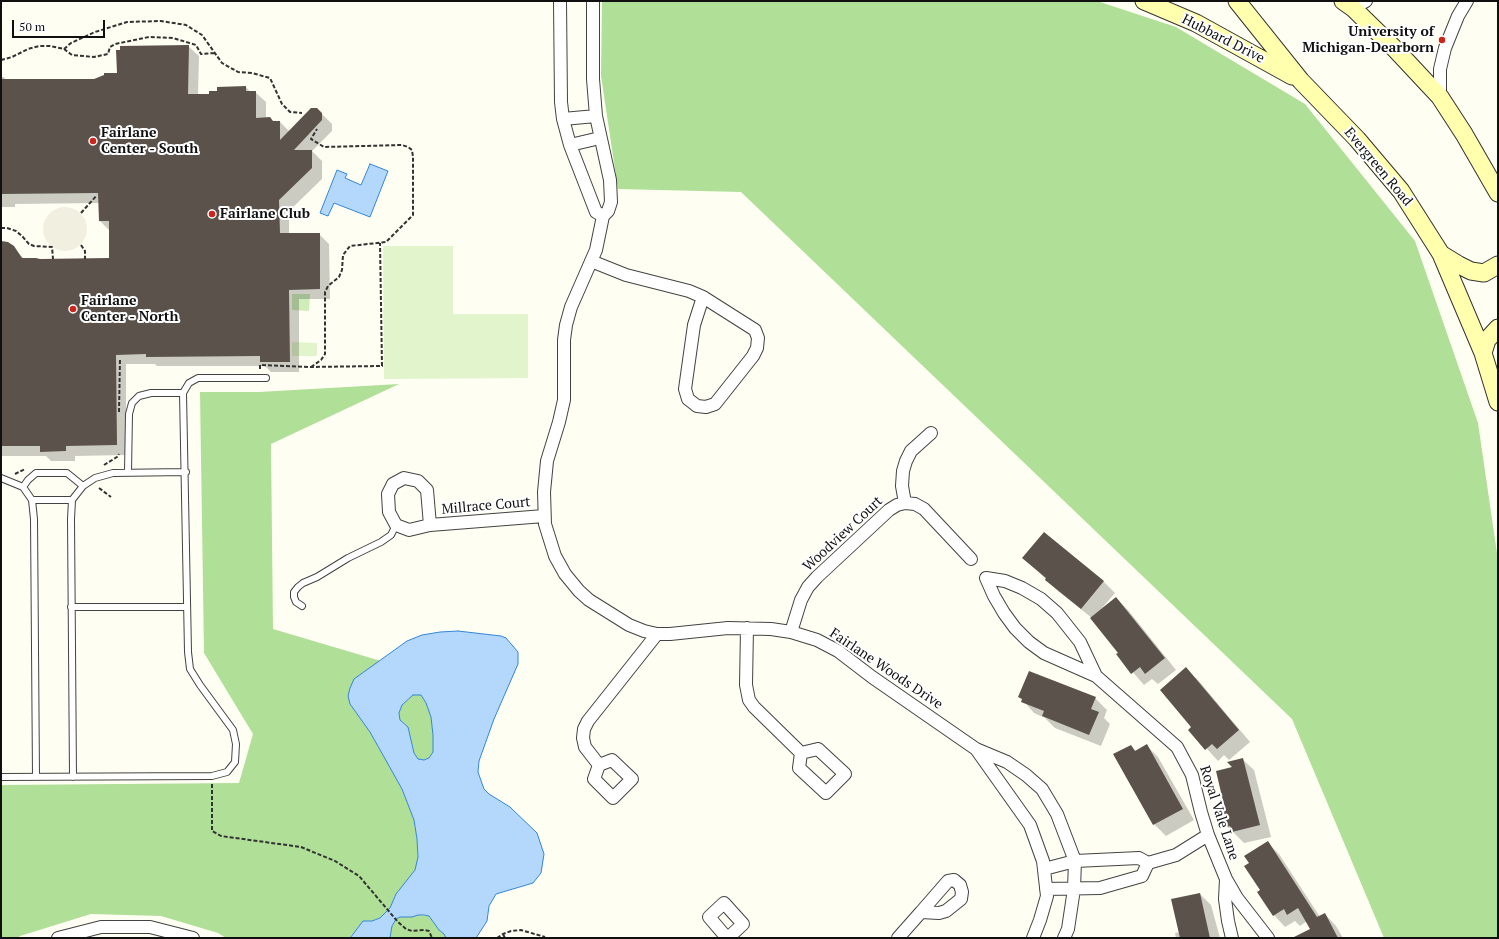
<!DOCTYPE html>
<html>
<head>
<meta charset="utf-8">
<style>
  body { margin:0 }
  #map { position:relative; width:1499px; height:939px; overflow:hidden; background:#fffef3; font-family:"PT Serif",serif }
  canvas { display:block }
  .frame { position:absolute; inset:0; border:2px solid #101010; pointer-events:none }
  .scale { position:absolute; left:12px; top:20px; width:93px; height:18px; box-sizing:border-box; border:2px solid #101010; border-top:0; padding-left:5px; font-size:12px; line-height:14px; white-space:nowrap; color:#101010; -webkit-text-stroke:3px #fff; paint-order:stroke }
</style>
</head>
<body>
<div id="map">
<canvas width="1499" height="939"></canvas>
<div class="frame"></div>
<div class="scale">50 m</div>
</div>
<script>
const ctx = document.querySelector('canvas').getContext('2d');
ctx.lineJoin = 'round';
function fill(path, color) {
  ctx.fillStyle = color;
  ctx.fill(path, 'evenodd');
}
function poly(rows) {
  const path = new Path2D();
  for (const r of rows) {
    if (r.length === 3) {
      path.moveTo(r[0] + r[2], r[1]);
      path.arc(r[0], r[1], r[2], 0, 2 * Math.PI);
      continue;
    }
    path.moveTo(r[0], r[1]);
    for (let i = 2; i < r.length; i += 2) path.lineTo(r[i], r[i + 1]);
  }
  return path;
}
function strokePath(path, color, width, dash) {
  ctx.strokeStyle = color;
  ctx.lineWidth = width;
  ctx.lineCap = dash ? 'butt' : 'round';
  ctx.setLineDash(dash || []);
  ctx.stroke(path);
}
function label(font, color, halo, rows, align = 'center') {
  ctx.font = font + ' "PT Serif",serif';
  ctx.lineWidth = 4;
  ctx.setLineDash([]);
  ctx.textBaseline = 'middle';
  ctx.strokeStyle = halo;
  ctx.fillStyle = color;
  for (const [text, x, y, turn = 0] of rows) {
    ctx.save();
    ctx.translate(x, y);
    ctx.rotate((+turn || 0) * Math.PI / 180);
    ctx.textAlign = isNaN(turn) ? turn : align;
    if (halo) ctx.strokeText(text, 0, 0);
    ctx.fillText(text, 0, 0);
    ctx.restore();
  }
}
fill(poly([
  [292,294,310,294,309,311,292,310]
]), '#ceedb9');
fill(poly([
  [602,1,1097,1,1176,27,1305,104,1415,241,1478,423,1498,560,1498,938,1384,938,1292,719,741,192,618,189,601,76],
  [399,384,271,444,273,629,381,661,362,673,350,704,370,732,385,758,402,789,414,820,417,839,418,857,416,870,396,894,390,908,380,918,372,921,352,934,350,938,226,938,218,933,161,916,91,914,20,936,18,938,1,938,1,785,239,783,253,734,204,653,200,392,259,392],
  [421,694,426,703,431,717,433,735,433,752,429,758,424,760,418,759,414,753,408,727,400,720,399,713,402,705,413,695],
  [418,915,429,916,439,930,444,934,446,938,390,938,392,926,396,919,400,917,412,917]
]), '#b0df97');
fill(poly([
  [383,246,453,246,453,314,528,314,528,378,384,379],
  [292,342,317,343,317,356,292,356]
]), '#e1f4cb');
fill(poly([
  [65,229,22]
]), '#f1efe0');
const water = poly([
  [370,164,388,171,370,217,334,203,328,216,320,213,337,170,347,174,345,178,361,185,370,164],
  [458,631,501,636,506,638,518,652,518,664,494,719,479,761,478,772,484,789,489,794,510,807,537,833,544,854,541,873,533,883,496,894,489,906,487,921,476,938,446,938,444,934,439,930,429,916,424,915,418,915,412,917,400,917,396,919,392,926,390,938,350,938,363,921,372,921,380,918,390,908,396,894,415,870,418,857,417,839,414,820,402,789,370,732,350,704,348,696,350,688,354,679,407,641,422,635,440,632,458,631],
  [413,695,421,695,426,703,431,717,433,735,433,752,429,758,424,760,418,759,414,753,408,727,400,720,399,713,402,705,413,695]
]);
fill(water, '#b3d8fb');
strokePath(water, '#3485d8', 1);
fill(poly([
  [188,46,199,56,198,95,210,95,246,87,250,92,255,92,266,102,266,118,273,122,280,122,290,132,317,109,332,124,332,131,312,151,322,161,322,179,289,211,289,234,319,234,329,244,330,299,299,299,299,372,271,372,265,366,157,366,155,364,126,364,126,455,75,456,75,461,51,461,46,456,1,456,1,242,13,247,24,259,39,260,110,259,110,231,100,221,99,203,15,204,15,207,1,207,1,77,4,77,6,80,94,80,118,74],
  [1024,558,1103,581,1115,593,1102,608,1116,598,1128,610,1176,670,1158,684,1152,679,1144,685,1117,654,1119,653,1092,618,1058,591],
  [1186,669,1198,680,1250,742,1229,760,1224,755,1218,761,1190,730,1193,727],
  [1020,697,1095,698,1107,710,1104,718,1110,724,1101,746,1055,728,1045,718,1034,713],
  [1146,745,1158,757,1194,820,1166,836,1154,824,1131,746,1136,751],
  [1242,759,1254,770,1271,837,1244,843,1227,826,1225,810,1234,767],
  [1268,843,1279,854,1320,917,1325,914,1336,926,1343,938,1302,938,1311,929,1307,921,1300,926,1295,921,1285,927,1274,915,1250,863],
  [1200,894,1211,905,1220,938,1176,938,1175,933,1180,932]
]), '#0003');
fill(poly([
  [189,45,188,94,209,94,209,91,217,91,217,87,246,86,246,91,256,91,256,118,270,117,273,121,280,121,280,140,311,108,317,108,322,113,322,120,294,150,312,150,312,168,279,200,280,233,320,233,320,289,289,290,290,362,260,362,260,356,146,357,146,354,116,355,117,445,66,446,66,451,40,452,40,446,1,446,1,241,8,242,14,246,22,258,36,258,40,259,109,258,109,221,99,221,98,193,1,194,1,79,94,79,104,75,104,73,117,73,116,50,120,50,120,46],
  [1044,532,1104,581,1081,609,1045,580,1046,578,1022,558],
  [1116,597,1165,658,1145,674,1140,667,1131,674,1116,654,1118,653,1090,618],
  [1186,667,1239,730,1217,749,1212,744,1205,750,1188,730,1191,727,1160,690],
  [1029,671,1096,697,1091,709,1099,712,1089,735,1042,716,1044,711,1021,702,1022,699,1018,697],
  [1147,744,1183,809,1153,825,1113,754,1131,745,1135,751],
  [1243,758,1260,825,1232,832,1230,826,1226,827,1222,812,1224,810,1222,801,1223,801,1216,771,1232,767,1227,762],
  [1268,841,1317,917,1325,913,1338,938,1292,938,1310,929,1298,908,1287,915,1284,909,1273,916,1257,892,1260,890,1244,866,1249,863,1244,856],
  [1200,893,1210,938,1180,938,1171,899]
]), '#5a524b');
const lane = poly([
  [128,472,129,414,132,403,139,396,151,393,183,393,189,383,198,378,266,378],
  [1,478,23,487,32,500,34,519,36,777],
  [23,487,28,480,36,473,67,473,83,486],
  [32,500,72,500],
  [302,606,296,602,294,597,294,592,298,587,303,583,317,577,348,558,381,542,391,535,396,525],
  [71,607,187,607],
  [1,777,212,776,227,772,235,762,236,744,233,730,200,685,190,669,188,652,183,393],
  [73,777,71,519,72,500,83,486,95,478,113,473,186,472]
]);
const street = poly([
  [560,1,561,102,563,119,570,145,596,212,603,216],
  [593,1,593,79,596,116,610,180,611,202,608,211,603,216,596,250,571,307,566,325,564,340,564,400,559,422,547,461,544,492,545,524,555,556,565,574,579,591,589,600,629,625,644,631,657,634,670,634,728,628,771,629,791,632,817,640,838,651,872,677,976,749,1007,762,1026,775,1042,789,1057,814,1075,861,1074,889,1068,929,1064,938],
  [1353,8,1366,1],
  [1440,97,1440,69,1445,48,1458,16,1467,1],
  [563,119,596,116],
  [570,145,600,138],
  [591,261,626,275,689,291,703,297,755,330,758,338,757,348,753,356,715,404,706,407,697,406,688,399,685,389,694,325,703,297],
  [905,503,902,486,903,471,906,461,911,451,931,433],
  [430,525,427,490,418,481,404,478,393,484,388,494,389,512,396,525,409,530,430,525,544,516],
  [747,628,746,685,749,700,754,707,801,753],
  [791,632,801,600,808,587,817,577,889,510,897,505,905,503,915,504,924,509,971,559],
  [1096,676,1080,642,1057,613,1041,599,1022,588,1005,581,986,578,994,596,1004,613,1015,628,1029,642,1044,653,1096,676,1177,747,1192,775,1201,812,1208,835,1226,879,1237,898,1268,938],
  [818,749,845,774,826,793,799,768,801,753,818,749],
  [976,749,1030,825,1043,861,1047,896,1040,920,1033,938],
  [599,765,594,779,613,798,632,779,612,760,599,765,585,747,583,738,584,729,588,721,657,634],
  [1044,869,1075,861,1139,858,1148,863,1176,855,1208,835],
  [1226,879,1225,899,1228,921,1232,938],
  [954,880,960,885,962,892,961,899,946,911,939,913,921,912,948,881,954,880],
  [1046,889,1100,888,1142,876,1148,863],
  [58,938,101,927,150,927,193,938],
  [727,938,709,917,724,903,743,924,728,938],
  [898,938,921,912]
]);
const secondary = poly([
  [1144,1,1196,23,1292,76],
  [1237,1,1301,81,1357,139,1401,191,1441,254,1483,353,1498,402],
  [1343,1,1353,8,1396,50,1440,97,1464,134,1498,193],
  [1441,254,1459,265,1471,271,1484,273,1498,265],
  [1483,353,1487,340,1498,328]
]);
strokePath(lane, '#434343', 8);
strokePath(street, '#434343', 14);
strokePath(secondary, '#323232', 19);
strokePath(poly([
  [64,49,71,43,95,32,127,22,161,21,186,25,202,35,222,63,238,72,252,73,270,78,282,104,290,112,302,113],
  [1,60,12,57,28,49,39,46,50,46,64,49,72,55,94,57,108,54,110,47,115,44,149,37,173,38,196,45,201,54,215,53],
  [81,213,97,195],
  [1,228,7,228,16,231,22,236,29,244,34,246,52,247,53,259],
  [81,245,85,251,85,259],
  [311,367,321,360,325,354,325,292,328,286,339,277,342,270,343,255,350,246,386,242,413,215,413,157,412,150,408,147,402,145,324,147,311,139,317,129],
  [260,369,260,365,311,367,382,366,380,243],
  [119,412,120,358],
  [104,465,117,457,119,454],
  [15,474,25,469],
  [99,488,111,497],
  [212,784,212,831,221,836,301,847,335,861,359,876,398,922,406,929,412,931,424,930,429,931,432,938],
  [503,934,505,938],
  [497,938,503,934,511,931,521,930,545,937]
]), '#323232', 2, [4, 2]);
strokePath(lane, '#fff', 6);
strokePath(street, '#fff', 12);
strokePath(secondary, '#ffffae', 17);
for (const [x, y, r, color] of [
  [1442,40,4,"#cc261c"],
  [93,141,4,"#cc261c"],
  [212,214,4,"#cc261c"],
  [73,309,4,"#cc261c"]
]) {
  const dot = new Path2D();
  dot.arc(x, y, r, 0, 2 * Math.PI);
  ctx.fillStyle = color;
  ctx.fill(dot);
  strokePath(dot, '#fff', 1.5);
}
label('bold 14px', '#101010', '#fff', [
  ["University of",1434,32,"right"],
  ["Michigan-Dearborn",1434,48,"right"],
  ["Fairlane",101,133],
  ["Center - South",101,149],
  ["Fairlane Club",220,214],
  ["Fairlane",81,301],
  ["Center - North",81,317]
], 'left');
label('14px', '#101010', '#fff', [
  ["Hubbard Drive",1223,39,27],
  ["Evergreen Road",1378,167,50],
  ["Millrace Court",486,506,-5],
  ["Woodview Court",843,534,-43],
  ["Fairlane Woods Drive",886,669,34],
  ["Royal Vale Lane",1219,813,72]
]);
</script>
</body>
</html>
